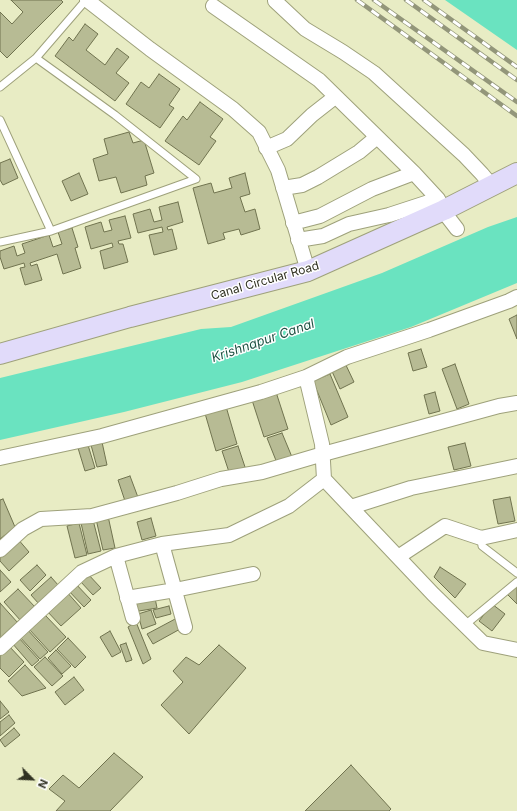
<!DOCTYPE html>
<html>
<head>
<meta charset="utf-8">
<style>
  body { margin:0 }
  #map { position:relative; width:517px; height:811px; overflow:hidden; background:#e8ecc4; font-family:Inter,sans-serif }
  canvas { display:block }
  .north { position:absolute; left:12px; top:759px; width:40px; height:40px; -webkit-text-stroke:3px #fff; paint-order:stroke; rotate:114deg; font-size:11px; font-weight:700; line-height:16px; text-align:center; color:#303122 }
  .north::after { content:''; display:block; margin:auto; width:14px; height:18px; background:#303122; clip-path:polygon(50% 0,100% 100%,50% 72%,0 100%) }
</style>
</head>
<body>
<div id="map">
<canvas width="517" height="811"></canvas>
<div class="north">N</div>
</div>
<script>
const ctx = document.querySelector('canvas').getContext('2d');
ctx.lineJoin = 'round';
function fill(path, color) {
  ctx.fillStyle = color;
  ctx.fill(path, 'evenodd');
}
function poly(rows) {
  const path = new Path2D();
  for (const r of rows) {
    path.moveTo(r[0], r[1]);
    for (let i = 2; i < r.length; i += 2) path.lineTo(r[i], r[i + 1]);
  }
  return path;
}
function strokePath(path, color, width, dash) {
  ctx.strokeStyle = color;
  ctx.lineWidth = width;
  ctx.lineCap = dash ? 'butt' : 'round';
  ctx.setLineDash(dash || []);
  ctx.stroke(path);
}
function label(font, color, halo, rows, align = 'center') {
  ctx.font = font + ' Inter,sans-serif';
  ctx.lineWidth = 3;
  ctx.setLineDash([]);
  ctx.textBaseline = 'middle';
  ctx.strokeStyle = halo;
  ctx.fillStyle = color;
  for (const [text, x, y, turn = 0] of rows) {
    ctx.save();
    ctx.translate(x, y);
    ctx.rotate((+turn || 0) * Math.PI / 180);
    ctx.textAlign = isNaN(turn) ? turn : align;
    if (halo) ctx.strokeText(text, 0, 0);
    ctx.fillText(text, 0, 0);
    ctx.restore();
  }
}
fill(poly([
  [445,0,517,0,517,50],
  [517,217,517,283,411,327,242,382,124,412,0,440,0,378,201,329,231,327,382,273,488,227]
]), '#6ae3c0');
const building = poly([
  [11,0,61,0,63,2,7,58,0,51,0,12,12,24,23,12,11,0],
  [85,24,98,34,86,50,105,65,117,48,129,57,116,73,129,83,115,101,55,56,69,37,73,41,85,24],
  [159,74,180,89,169,105,174,108,160,128,126,104,141,82,149,88,159,74],
  [200,102,223,119,210,137,216,141,199,165,165,141,183,116,187,120,200,102],
  [129,132,133,143,144,140,154,173,145,176,147,185,121,193,116,177,99,181,93,159,108,154,104,139,129,132],
  [10,159,18,178,3,185,0,180,0,163,10,159],
  [79,173,88,194,71,201,62,181,79,173],
  [245,173,250,194,240,197,245,212,255,209,260,229,241,235,239,229,223,233,225,239,208,244,193,188,211,183,214,193,232,188,229,178,245,173],
  [178,202,183,222,167,227,168,230,172,229,177,249,154,255,149,235,163,232,162,227,138,233,133,214,150,209,154,222,162,220,159,207,178,202],
  [125,216,131,238,118,241,119,244,123,244,128,262,104,269,100,251,113,247,112,243,91,249,85,227,101,222,104,232,112,230,109,220,125,216],
  [72,228,78,247,75,248,81,268,63,274,57,254,30,263,31,266,37,264,42,280,25,285,20,268,25,267,24,263,4,269,0,257,0,251,14,246,17,256,25,253,22,244,49,235,53,247,62,244,58,232,72,228],
  [517,315,517,339,509,319,517,315],
  [421,349,427,367,413,371,408,353,421,349],
  [344,361,354,382,340,389,330,367,344,361],
  [455,364,469,404,457,409,442,369,455,364],
  [330,374,348,417,331,425,313,381,330,374],
  [275,389,288,429,264,437,251,397,275,389],
  [435,392,440,411,429,414,424,395,435,392],
  [225,403,237,444,216,451,204,410,225,403],
  [282,433,292,457,277,463,267,438,282,433],
  [102,442,107,465,97,467,91,445,102,442],
  [465,443,471,466,454,470,448,447,465,443],
  [88,445,95,468,85,471,78,448,88,445],
  [238,446,246,470,230,475,222,451,238,446],
  [130,476,139,500,126,504,118,480,130,476],
  [510,497,515,521,498,524,493,500,510,497],
  [3,499,15,527,0,539,0,500,3,499],
  [108,516,115,548,103,550,96,519,108,516],
  [151,518,156,536,142,540,137,522,151,518],
  [93,520,101,551,88,554,81,523,93,520],
  [79,523,87,555,75,558,67,526,79,523],
  [17,538,29,552,9,571,0,561,0,554,17,538],
  [37,565,46,575,30,591,20,580,37,565],
  [440,567,466,584,455,598,434,577,440,567],
  [0,570,11,582,0,592,0,570],
  [87,573,101,588,93,595,80,581,87,573],
  [51,577,59,586,39,604,31,595,51,577],
  [74,582,91,600,84,607,67,589,74,582],
  [517,583,517,604,507,594,517,583],
  [18,589,36,608,21,621,4,602,18,589],
  [66,591,81,608,61,626,46,610,66,591],
  [154,593,157,608,133,612,131,598,154,593],
  [0,603,18,623,0,639,0,603],
  [492,604,505,614,492,631,479,621,492,604],
  [169,606,171,614,156,618,153,610,169,606],
  [151,610,156,624,142,629,138,614,151,610],
  [45,615,66,637,50,652,29,629,45,615],
  [177,618,182,628,153,644,147,634,177,618],
  [136,622,151,659,143,664,128,627,136,622],
  [26,628,48,652,40,659,18,635,26,628],
  [110,631,121,652,112,657,100,637,110,631],
  [18,637,39,660,32,666,12,643,18,637],
  [68,638,86,657,75,668,57,649,68,638],
  [126,643,132,660,126,662,120,645,126,643],
  [8,645,24,662,9,677,0,668,0,653,8,645],
  [219,645,246,668,189,734,161,705,183,682,173,671,186,657,199,665,219,645],
  [56,650,71,666,62,674,48,658,56,650],
  [45,657,63,676,52,686,34,667,45,657],
  [25,665,46,688,22,696,8,681,25,665],
  [74,677,84,690,65,705,55,692,74,677],
  [0,701,9,712,0,719,0,701],
  [9,715,15,723,0,736,0,722,9,715],
  [14,728,20,735,5,747,0,740,14,728],
  [114,753,143,777,110,811,56,811,65,801,49,789,63,775,79,788,114,753],
  [351,765,391,809,389,811,305,811,351,765]
]);
fill(building, '#b7bb94');
strokePath(building, '#70734f', 1);
const lane = poly([
  [0,87,36,58,86,0],
  [0,120,51,231],
  [0,242,51,231,196,179,115,115,36,58],
  [481,538,482,546,517,573],
  [465,625,517,582]
]);
const street = poly([
  [87,0,150,49,233,109,259,132,278,170,308,271],
  [275,1,305,29,343,52,374,73,464,155,482,174,492,186],
  [213,6,319,80,414,173,438,199,447,216,457,229],
  [266,148,287,139,312,115,335,97],
  [283,188,302,185,318,177,359,152,377,137],
  [293,223,320,216,372,189,414,173],
  [298,240,323,236,349,224,389,215,438,199],
  [306,377,322,444,324,479,433,594,483,643,517,650],
  [0,458,102,436,261,392,306,377,347,357,429,330,509,301,517,297],
  [351,507,411,488,517,466],
  [162,544,185,627],
  [0,550,23,529,41,519,92,516,177,493,221,479,262,472,323,454,499,406,517,403],
  [116,556,133,618],
  [398,557,445,526,481,538,517,530],
  [127,598,175,590,253,574],
  [0,648,82,572,116,556,162,544,229,535,289,506,324,479]
]);
const secondary = poly([
  [0,354,130,317,308,271,444,210,517,173]
]);
strokePath(lane, '#9ea17b', 9);
strokePath(street, '#9ea17b', 16);
strokePath(secondary, '#9ea17b', 22);
strokePath(lane, '#fff', 7);
strokePath(street, '#fff', 14);
strokePath(secondary, '#e1dbfa', 20);
const rail = poly([
  [357,0,517,116],
  [374,0,517,102],
  [406,0,517,80],
  [424,0,517,67]
]);
strokePath(rail, '#93967a', 4.5);
strokePath(rail, '#fff', 3, [9]);
label('12px', '#303122', '#fff', [
  ["Canal Circular Road",265,281,-16]
]);
label('italic 13px', '#1f5243', '#fff', [
  ["Krishnapur Canal",263,341,-19]
]);
</script>
</body>
</html>
